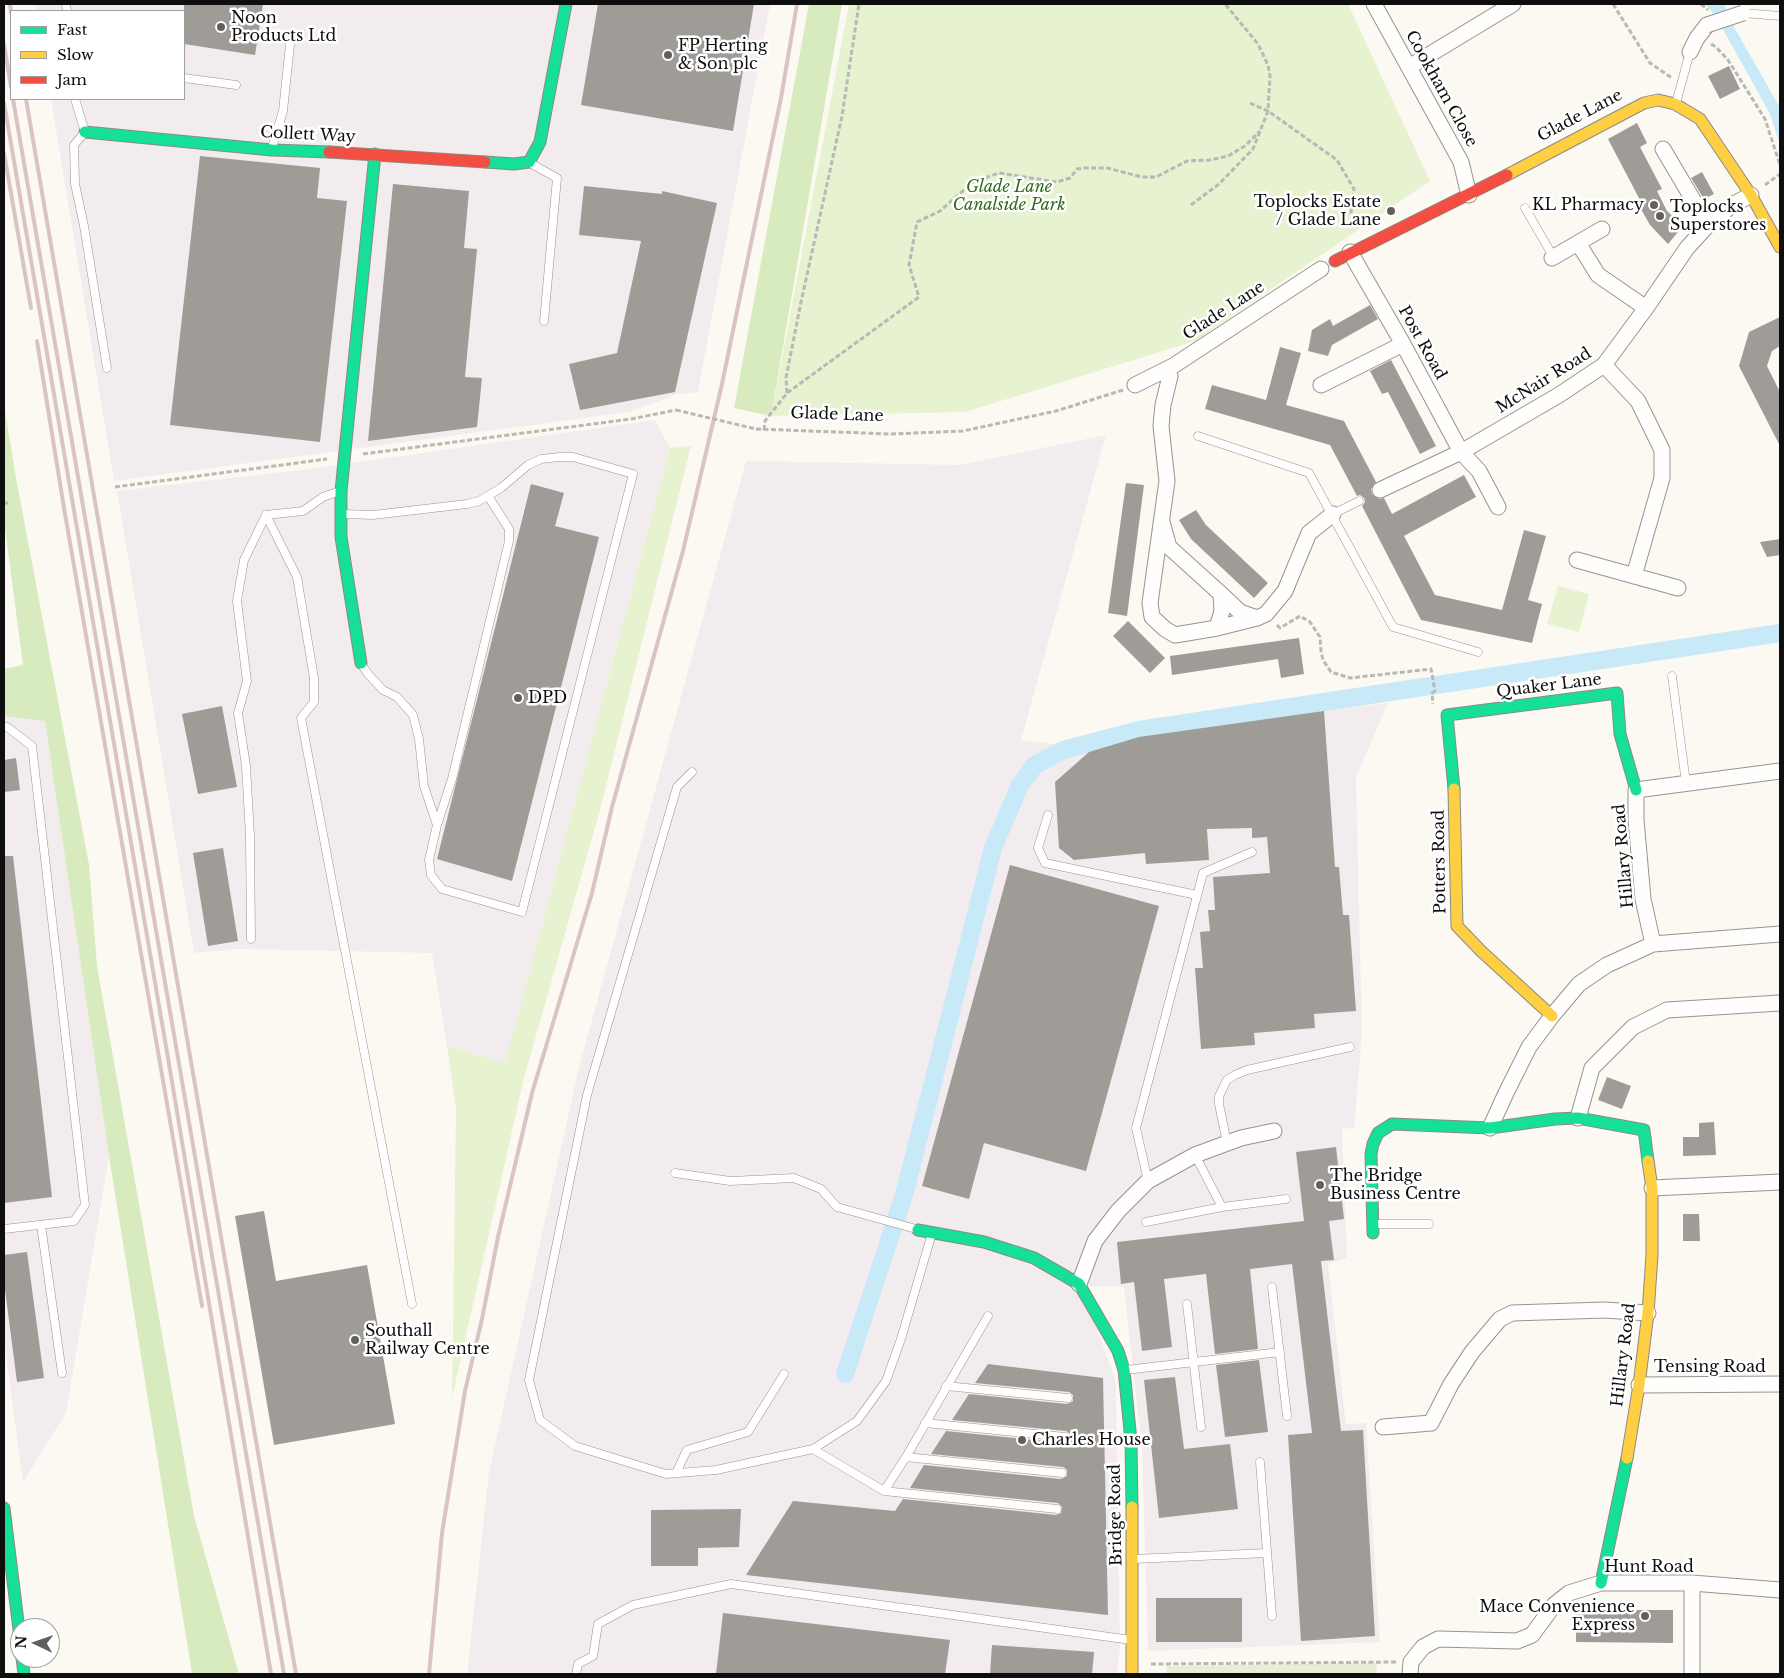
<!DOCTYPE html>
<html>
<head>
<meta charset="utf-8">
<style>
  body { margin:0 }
  #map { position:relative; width:1784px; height:1678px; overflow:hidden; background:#fcf9f2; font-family:"Libre Baskerville",serif }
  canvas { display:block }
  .frame { position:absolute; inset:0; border:5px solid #0e0e0e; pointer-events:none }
  .legend { position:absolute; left:10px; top:10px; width:175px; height:90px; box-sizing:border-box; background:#fff; border:1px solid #9f9f9f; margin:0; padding:6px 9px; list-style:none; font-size:15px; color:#0e0e0e }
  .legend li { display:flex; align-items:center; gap:10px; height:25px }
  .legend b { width:25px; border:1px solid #9f9f9f }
  .north { position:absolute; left:10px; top:1618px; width:50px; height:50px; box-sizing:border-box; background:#fff; border:1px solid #9f9f9f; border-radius:50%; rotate:273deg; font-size:14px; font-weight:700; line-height:20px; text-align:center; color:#0e0e0e }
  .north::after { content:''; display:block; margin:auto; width:18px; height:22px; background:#61605e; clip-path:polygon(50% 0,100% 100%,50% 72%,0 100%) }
</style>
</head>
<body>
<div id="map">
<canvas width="1784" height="1678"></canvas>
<div class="frame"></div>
<ul class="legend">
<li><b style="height:6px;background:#16e098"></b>Fast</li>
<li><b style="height:6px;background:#ffcf43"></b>Slow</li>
<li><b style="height:6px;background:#f24e42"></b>Jam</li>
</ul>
<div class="north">N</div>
</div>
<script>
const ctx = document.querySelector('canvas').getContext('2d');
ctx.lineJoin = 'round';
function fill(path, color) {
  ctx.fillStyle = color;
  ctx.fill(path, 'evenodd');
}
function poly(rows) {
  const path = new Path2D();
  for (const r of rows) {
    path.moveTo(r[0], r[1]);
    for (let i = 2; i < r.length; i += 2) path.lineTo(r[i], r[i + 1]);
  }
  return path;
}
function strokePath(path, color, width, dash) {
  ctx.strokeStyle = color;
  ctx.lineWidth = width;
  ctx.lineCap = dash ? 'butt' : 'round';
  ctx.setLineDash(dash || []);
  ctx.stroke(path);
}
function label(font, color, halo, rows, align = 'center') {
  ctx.font = font + ' "Libre Baskerville",serif';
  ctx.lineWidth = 5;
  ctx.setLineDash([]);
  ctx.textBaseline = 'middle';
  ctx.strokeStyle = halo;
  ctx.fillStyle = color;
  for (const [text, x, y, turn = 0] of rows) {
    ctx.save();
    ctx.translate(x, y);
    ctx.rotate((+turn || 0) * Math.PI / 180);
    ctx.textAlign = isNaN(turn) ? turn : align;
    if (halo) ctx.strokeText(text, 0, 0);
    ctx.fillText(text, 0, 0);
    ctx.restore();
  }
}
fill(poly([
  [36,4,770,4,698,392,678,394,629,412,114,481,51,99,184,99,184,11,37,11],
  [655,420,670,448,505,1064,447,1046,432,953,237,949,194,953,117,491,310,469],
  [1106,435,1021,740,1088,748,1149,730,1388,703,1356,777,1362,1033,1354,1128,1342,1129,1347,1258,1328,1264,1346,1424,1366,1423,1380,1642,1148,1651,1142,1448,1124,1287,1082,1286,1116,1382,1120,1648,1117,1674,467,1674,489,1472,579,1067,746,461,959,465],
  [4,716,45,720,109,1156,66,1413,23,1482,4,1341]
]), '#f3ecef');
fill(poly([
  [849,4,1348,4,1430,181,1195,341,965,412,771,416],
  [691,446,600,810,524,1078,452,1398,456,1108,447,1046,505,1063,670,448],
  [1558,586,1589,594,1579,632,1547,624]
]), '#e7f2d1');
fill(poly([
  [809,4,842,4,771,416,734,408],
  [4,405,16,478,89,865,97,966,194,1516,239,1674,192,1674,109,1156,45,721,4,716,4,669,23,665,4,521]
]), '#d7ebbe');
fill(poly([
  [1377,1663,1376,1674,1166,1674,1167,1666]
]), '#e9edd5');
fill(poly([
  [1705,4,1724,4,1733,25,1780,108,1780,145,1770,114,1715,15]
]), '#c7e9f8');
strokePath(poly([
  [845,1374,904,1195,993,848,1020,785,1035,765,1063,750,1139,730,1780,633]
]), '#c7e9f8', 18);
fill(poly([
  [184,4,263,4,255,55,184,44],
  [598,4,754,4,733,131,581,105],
  [1729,66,1740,89,1720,99,1708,76],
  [1637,123,1647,143,1640,147,1662,189,1657,191,1667,211,1683,226,1668,244,1650,225,1637,202,1640,200,1608,139],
  [200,156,320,168,317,198,347,201,320,442,170,425],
  [1702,172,1714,194,1704,199,1691,178],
  [393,184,469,191,464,248,477,249,465,377,482,378,477,427,368,441],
  [584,186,662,194,662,191,717,203,675,392,580,410,569,364,617,353,641,241,579,235],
  [1370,305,1378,319,1332,345,1328,356,1308,351,1312,330,1330,319,1333,326],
  [1780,317,1780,346,1772,351,1767,366,1780,392,1780,446,1739,366,1749,332],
  [1280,347,1301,353,1286,405,1344,421,1376,482,1371,489,1372,494,1379,499,1384,498,1392,514,1464,475,1476,497,1404,536,1435,595,1502,610,1524,530,1546,536,1528,600,1542,604,1532,643,1421,620,1362,506,1365,502,1364,498,1360,495,1357,496,1330,445,1205,409,1212,385,1266,400],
  [1391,360,1436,446,1420,454,1388,392,1382,394,1370,371],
  [1126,483,1144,485,1127,616,1108,613],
  [531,484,564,493,555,526,599,537,512,881,437,859],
  [1196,510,1206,525,1268,583,1254,598,1191,539,1179,520],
  [1780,539,1780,555,1767,557,1760,542],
  [1128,621,1165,658,1150,673,1113,636],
  [1299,638,1304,674,1281,678,1278,659,1172,675,1170,656],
  [222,706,237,787,198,794,182,714],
  [1324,711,1335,867,1339,867,1343,915,1349,915,1356,1011,1314,1014,1315,1028,1254,1033,1255,1045,1201,1049,1195,968,1203,968,1200,932,1210,931,1208,910,1215,910,1213,877,1270,873,1267,837,1252,838,1252,828,1207,829,1209,860,1146,864,1145,853,1074,860,1059,848,1055,782,1089,752,1139,737],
  [16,758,20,790,4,792,4,760],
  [223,848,238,941,208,946,193,853],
  [4,856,13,856,52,1197,4,1203],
  [1010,865,1159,906,1086,1171,984,1143,969,1199,922,1186],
  [1607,1077,1631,1086,1622,1109,1598,1100],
  [1714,1122,1716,1155,1683,1156,1683,1137,1699,1137,1699,1123],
  [1336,1147,1344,1219,1329,1221,1334,1260,1321,1261,1341,1431,1363,1430,1375,1636,1301,1641,1288,1435,1312,1433,1292,1264,1250,1269,1258,1349,1215,1354,1206,1274,1164,1279,1172,1347,1142,1351,1134,1282,1121,1284,1117,1242,1304,1221,1296,1152],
  [264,1211,276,1281,367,1265,395,1424,274,1445,235,1216],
  [1683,1214,1699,1214,1700,1241,1683,1241],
  [27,1252,44,1378,17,1382,4,1282,4,1255],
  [1259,1360,1268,1432,1225,1437,1216,1365],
  [988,1364,1103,1378,1108,1615,746,1575,793,1501,895,1511,903,1499,1056,1515,1061,1513,1062,1507,1058,1503,910,1488,924,1465,1061,1479,1067,1476,1067,1470,1063,1467,931,1454,946,1431,1064,1443,1070,1440,1070,1434,1066,1431,952,1420,969,1394,1067,1404,1073,1401,1073,1395,1069,1392,975,1383],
  [1175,1377,1184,1449,1230,1444,1238,1509,1159,1518,1144,1380],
  [741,1509,739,1547,698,1548,698,1566,651,1566,651,1510],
  [1156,1598,1242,1598,1242,1642,1156,1642],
  [1576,1610,1673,1610,1673,1643,1576,1642],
  [723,1613,950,1640,945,1674,716,1674],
  [992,1645,1094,1652,1092,1674,990,1674]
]), '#9f9c98');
const lane = poly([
  [66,4,67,11],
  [1743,13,1780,16],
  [184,78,236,85],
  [75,99,85,132,74,145,75,184,84,226,107,368],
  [1676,103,1690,52],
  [272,148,283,111,291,35],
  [530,163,557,178,544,321],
  [1525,208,1554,258],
  [1198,436,1309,473,1393,627,1478,652],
  [340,491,323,497,303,511,266,515,297,577,314,678,314,702,301,718,412,1304],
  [343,514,373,515,467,504,479,501,501,488,528,465,541,459,560,457,573,457,633,474,522,912,442,889,431,875,429,860,437,825,424,786,419,739,413,715,397,697,383,690,368,674,362,665],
  [1333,514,1359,501],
  [1672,676,1686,783],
  [4,727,7,727,32,746,85,1205,74,1221,4,1229],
  [692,772,677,787,587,1095,529,1380,540,1420,575,1446,666,1474,716,1470,813,1449,857,1421,886,1381,901,1339,932,1233],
  [1048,815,1038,848,1045,863,1197,895],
  [437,825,452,779,509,541,509,529,488,496],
  [251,939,250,836,246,766,238,713,247,681,237,601,244,560,266,515],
  [1227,1143,1219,1104,1219,1096,1227,1080,1235,1075,1247,1070,1350,1047],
  [1195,1155,1222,1207,1286,1199],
  [675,1173,730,1181,794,1178,821,1189,837,1207,916,1229],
  [1148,1181,1136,1128,1203,873,1252,852],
  [1146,1222,1222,1207],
  [1375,1224,1429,1224],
  [41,1225,62,1373],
  [1272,1287,1287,1416],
  [1187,1304,1201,1427],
  [1126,1370,1280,1352],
  [946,1386,1068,1398],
  [925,1423,1065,1437],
  [813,1449,884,1491,906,1457,988,1316],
  [906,1457,1062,1473],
  [1260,1462,1272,1616],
  [676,1473,687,1450,748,1432,784,1374],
  [884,1491,1057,1509],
  [1134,1559,1267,1553],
  [576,1674,578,1664,593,1656,598,1624,633,1605,731,1584,1131,1640]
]);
const street = poly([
  [1374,4,1461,162,1469,195],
  [1690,52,1697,38,1707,25],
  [1409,67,1513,4],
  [1663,149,1708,225],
  [1578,243,1598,275,1646,308],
  [1350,252,1403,344,1461,452,1479,471,1498,507],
  [1552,258,1602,229],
  [1604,365,1638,401,1662,450,1662,478,1634,576],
  [1135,385,1173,366,1321,269],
  [1321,385,1403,344],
  [1380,490,1461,452,1559,395,1604,365,1646,308,1687,248,1708,225,1732,205,1751,195],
  [1162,522,1169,547,1221,594,1222,611,1217,628,1175,635,1165,629,1152,617,1150,603,1167,481,1161,426,1163,405,1170,376,1167,370],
  [1577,560,1678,588],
  [1221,594,1240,612,1257,618],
  [1217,628,1257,618,1266,614,1285,591,1309,533,1333,514],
  [1653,944,1643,899,1636,820,1636,790,1780,771],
  [1578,1118,1592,1068,1633,1027,1667,1010,1780,1003],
  [1490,1128,1506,1093,1529,1047,1552,1016,1579,984,1607,965,1653,944,1780,934],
  [1652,1188,1780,1182],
  [1079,1284,1095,1241,1118,1211,1148,1181,1195,1155,1241,1138,1274,1131],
  [1639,1385,1780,1384],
  [1383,1427,1431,1423,1451,1384,1472,1352,1500,1319,1512,1313,1605,1310,1648,1313],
  [1410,1674,1411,1662,1423,1647,1438,1639,1517,1641,1532,1635,1554,1605,1569,1593,1601,1583,1692,1583,1780,1590],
  [1692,1674,1692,1583]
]);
const fast = poly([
  [85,132,272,150,329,152],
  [485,162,514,164,529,162,540,142,566,4],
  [361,663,341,537,341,491,375,154],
  [1454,789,1447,715,1617,693,1620,734,1636,790],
  [918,1230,984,1242,1034,1258,1079,1284,1118,1351,1124,1370,1131,1441,1132,1507],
  [1373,1233,1371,1154,1373,1144,1378,1133,1392,1124,1490,1128,1555,1119,1578,1118,1644,1130,1648,1161],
  [4,1508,20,1638],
  [1601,1583,1627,1458],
  [22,1658,24,1674]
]);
const slow = poly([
  [1507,175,1644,103,1658,100,1675,104,1700,119,1751,195,1780,247],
  [1454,789,1457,926,1481,951,1552,1016],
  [1627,1458,1639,1385,1648,1313,1652,1255,1652,1188,1648,1161],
  [1132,1507,1132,1674]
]);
const jam = poly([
  [329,152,485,162],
  [1335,261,1507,175]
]);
strokePath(lane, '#959491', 9);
strokePath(street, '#959491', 17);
strokePath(fast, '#8c8a87', 13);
strokePath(slow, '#8c8a87', 13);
strokePath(jam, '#8c8a87', 13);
strokePath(poly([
  [1613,4,1650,63,1672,78],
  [1701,4,1708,10],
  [1711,44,1716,47,1728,60,1765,119,1780,165],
  [1250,103,1268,111,1337,160,1354,189,1351,213,1361,228],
  [1765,185,1780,174],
  [1191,205,1219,184,1253,149,1268,111,1270,76,1268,65,1258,44,1225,4],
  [787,393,786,378,801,302,842,116,859,4],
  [756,429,891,434,963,431,1056,411,1123,390],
  [764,430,765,421,787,393,919,297,909,265,917,222,940,211,973,182,999,173,1057,182,1070,178,1077,169,1084,168,1107,168,1142,177,1156,177,1187,161,1210,160,1228,156,1245,146,1260,131],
  [363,454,631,419,676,410],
  [115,487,327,459],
  [4,503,8,503],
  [1277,625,1280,628,1300,616,1310,622,1320,637,1321,651,1323,660,1331,672,1350,678,1431,669,1435,691,1432,693,1433,704],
  [1151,1664,1398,1662]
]), '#b8b8b6', 3, [5, 2.5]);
strokePath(lane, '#fffefd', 8);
strokePath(street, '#fffefd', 15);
strokePath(fast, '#16e098', 11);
strokePath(slow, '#ffcf43', 11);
strokePath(jam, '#f24e42', 11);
strokePath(poly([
  [10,4,11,13],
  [4,44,11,87],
  [13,99,284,1674],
  [26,99,296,1674],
  [4,103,168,1058,271,1674],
  [4,153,31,308],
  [37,341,64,508,202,1306],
  [429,1674,442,1533,465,1391,482,1319,498,1237,532,1093,592,893,612,807,683,551,722,384,781,98,797,4]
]), '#d9c3c5', 4);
const streetBridge = poly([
  [1707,25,1743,13]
]);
strokePath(streetBridge, '#959491', 17, []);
strokePath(poly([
  [676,410,756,429]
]), '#b8b8b6', 3, [5, 2.5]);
strokePath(streetBridge, '#fffefd', 15);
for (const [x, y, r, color] of [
  [221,27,5,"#61605e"],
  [668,55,5,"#61605e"],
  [1654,205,5,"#61605e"],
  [1391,211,5,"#61605e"],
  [1660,216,5,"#61605e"],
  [518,698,5,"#61605e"],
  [1320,1185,5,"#61605e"],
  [355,1340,5,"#61605e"],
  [1022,1440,5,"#61605e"],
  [1645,1616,5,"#61605e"]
]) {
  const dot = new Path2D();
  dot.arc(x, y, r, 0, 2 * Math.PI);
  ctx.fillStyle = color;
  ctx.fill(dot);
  strokePath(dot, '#fff', 2);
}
label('16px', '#0e0e0e', '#fff', [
  ["Noon",231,18],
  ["Products Ltd",231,36],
  ["FP Herting",678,46],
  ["& Son plc",678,64],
  ["Toplocks Estate",1381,202,"right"],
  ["/ Glade Lane",1381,220,"right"],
  ["KL Pharmacy",1644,205,"right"],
  ["Toplocks",1670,207],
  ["Superstores",1670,225],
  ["DPD",528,698],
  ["The Bridge",1330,1176],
  ["Business Centre",1330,1194],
  ["Southall",365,1331],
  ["Railway Centre",365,1349],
  ["Charles House",1032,1440],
  ["Mace Convenience",1635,1607,"right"],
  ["Express",1635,1625,"right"]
], 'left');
label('16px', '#0e0e0e', '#fff', [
  ["Cookham Close",1441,89,61],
  ["Glade Lane",1580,116,-28],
  ["Collett Way",308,135,3],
  ["Glade Lane",1224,311,-33],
  ["Post Road",1422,343,61],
  ["McNair Road",1544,381,-32],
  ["Glade Lane",837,415,2],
  ["Quaker Lane",1549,686,-7],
  ["Hillary Road",1624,856,-95],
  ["Potters Road",1440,862,-91],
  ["Hillary Road",1624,1355,-83],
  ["Tensing Road",1710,1367],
  ["Bridge Road",1116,1515,-91],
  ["Hunt Road",1649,1567]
]);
label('italic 16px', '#2e6b19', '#fff', [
  ["Glade Lane",1009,187],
  ["Canalside Park",1009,205]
]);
</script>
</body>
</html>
